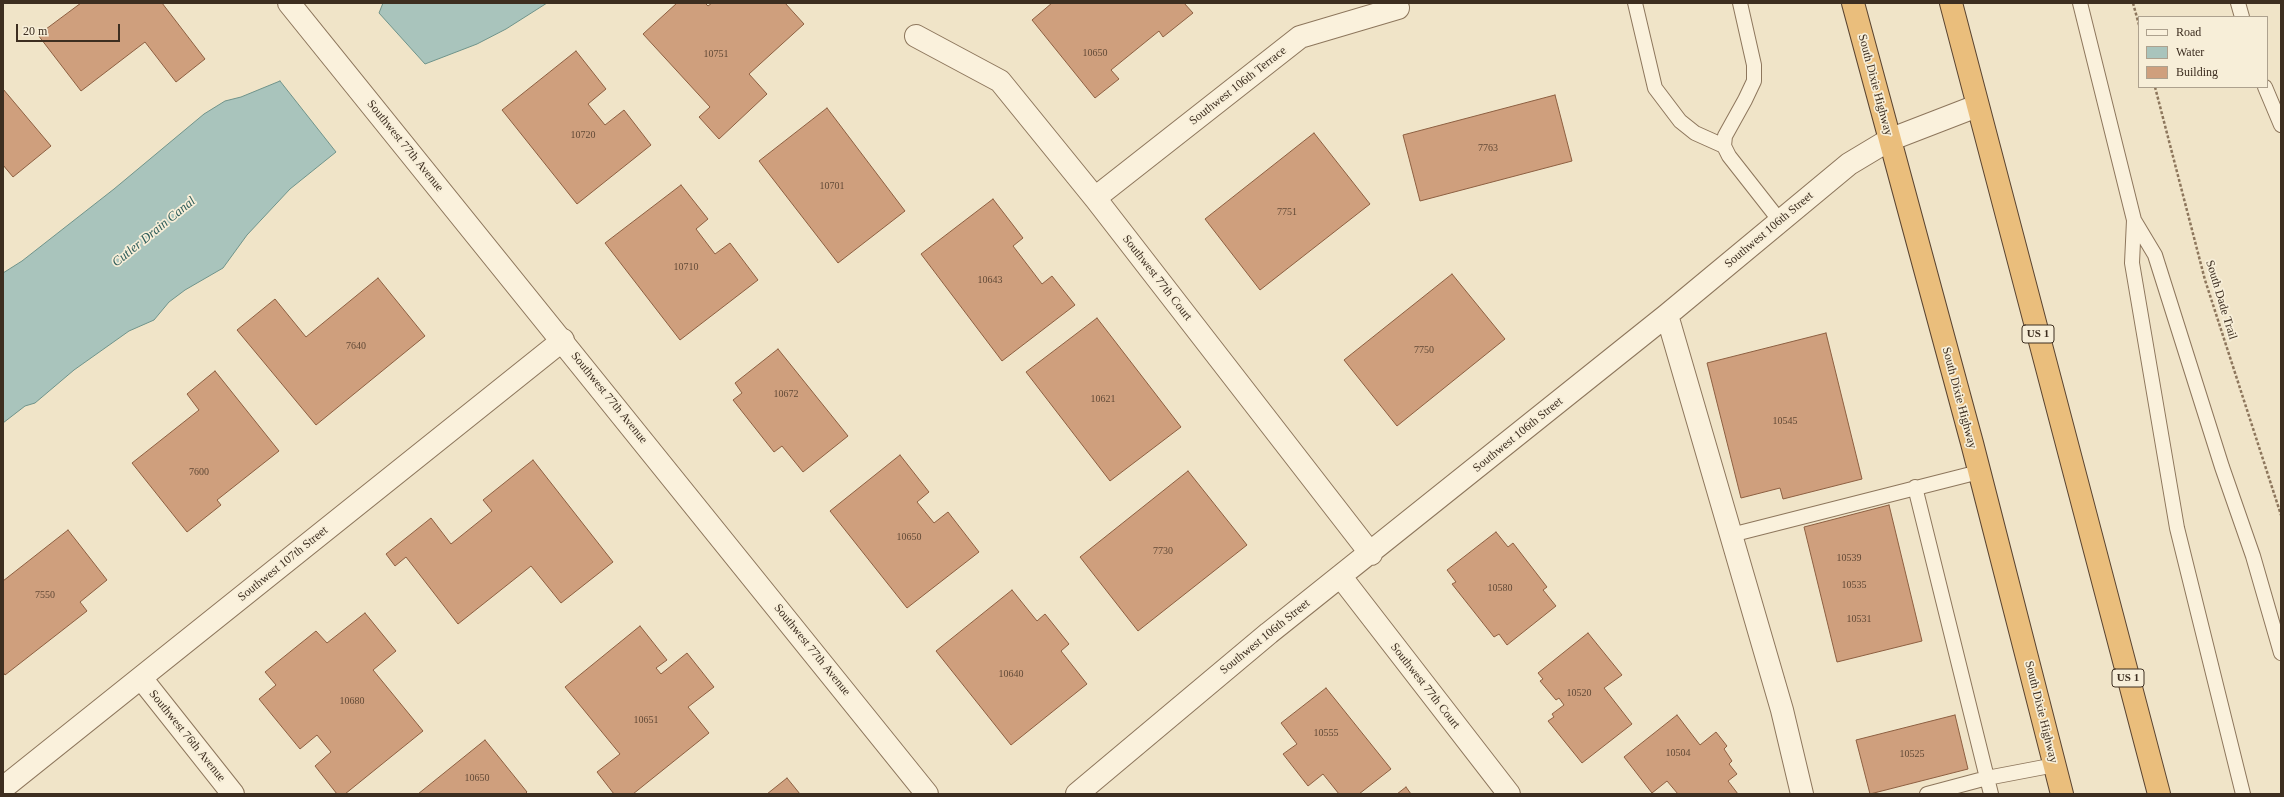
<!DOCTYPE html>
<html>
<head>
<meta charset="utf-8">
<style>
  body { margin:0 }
  #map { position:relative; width:2284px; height:797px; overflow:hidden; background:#f0e4c8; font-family:"Times New Roman",serif }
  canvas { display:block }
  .frame { position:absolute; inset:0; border:4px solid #3d2e20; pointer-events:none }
  .legend { position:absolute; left:2138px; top:16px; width:130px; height:72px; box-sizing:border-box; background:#f7eed8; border:1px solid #ada18e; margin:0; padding:5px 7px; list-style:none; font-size:12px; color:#3d2e20 }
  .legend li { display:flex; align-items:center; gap:8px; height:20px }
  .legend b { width:20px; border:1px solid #ada18e }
  .scale { position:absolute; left:16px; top:24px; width:104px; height:18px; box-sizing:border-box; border:2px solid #3d2e20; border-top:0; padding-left:5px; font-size:12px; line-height:14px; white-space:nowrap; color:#3d2e20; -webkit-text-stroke:3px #f7eed8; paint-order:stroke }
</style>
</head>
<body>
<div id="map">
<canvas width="2284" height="797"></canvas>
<div class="frame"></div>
<ul class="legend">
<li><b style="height:5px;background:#faf1dc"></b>Road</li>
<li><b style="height:11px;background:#a9c4bc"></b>Water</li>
<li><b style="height:11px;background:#cf9f7d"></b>Building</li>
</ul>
<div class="scale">20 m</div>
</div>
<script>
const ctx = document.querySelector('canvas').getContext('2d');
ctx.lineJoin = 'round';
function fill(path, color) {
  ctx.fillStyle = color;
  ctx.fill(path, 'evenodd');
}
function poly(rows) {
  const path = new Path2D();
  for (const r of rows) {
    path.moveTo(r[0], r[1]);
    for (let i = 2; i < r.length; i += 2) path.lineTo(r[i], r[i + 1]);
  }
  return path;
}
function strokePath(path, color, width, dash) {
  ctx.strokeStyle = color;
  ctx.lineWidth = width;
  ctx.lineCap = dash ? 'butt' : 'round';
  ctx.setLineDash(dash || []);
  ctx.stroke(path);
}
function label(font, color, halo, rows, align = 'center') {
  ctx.font = font + ' "Times New Roman",serif';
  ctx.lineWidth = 3.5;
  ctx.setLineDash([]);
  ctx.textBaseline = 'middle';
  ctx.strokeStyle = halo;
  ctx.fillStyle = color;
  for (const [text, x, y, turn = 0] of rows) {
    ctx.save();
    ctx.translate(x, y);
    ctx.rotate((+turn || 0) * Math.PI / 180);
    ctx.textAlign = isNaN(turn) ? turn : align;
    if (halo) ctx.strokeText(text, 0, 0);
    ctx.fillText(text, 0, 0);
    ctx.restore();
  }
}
const water = poly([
  [383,3,547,3,506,29,477,44,425,64,379,13,383,3],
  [280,81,336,152,290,189,247,235,223,268,185,290,169,302,154,320,129,331,74,370,35,403,25,406,3,423,3,273,22,261,114,189,204,114,225,101,241,97,280,81]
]);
fill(water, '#a9c4bc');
strokePath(water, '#6f938a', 1);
const building = poly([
  [81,3,162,3,205,59,176,82,145,42,81,91,38,35,81,3],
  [677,3,705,3,708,6,712,3,785,3,804,24,749,74,767,94,719,139,699,117,710,107,643,34,677,3],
  [1052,3,1184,3,1193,13,1163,37,1159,31,1111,70,1119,79,1095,98,1032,20,1052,3],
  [576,51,606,89,588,104,605,125,624,110,651,145,577,204,502,110,576,51],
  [3,89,51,146,13,177,3,165,3,89],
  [1555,95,1572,161,1420,201,1403,135,1555,95],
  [827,108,905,211,838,263,759,161,827,108],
  [1314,133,1370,204,1260,290,1205,219,1314,133],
  [681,185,708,219,696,229,715,254,730,243,758,280,680,340,605,243,681,185],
  [993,199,1023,238,1013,246,1042,284,1052,276,1075,305,1002,361,921,254,993,199],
  [1452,274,1505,339,1397,426,1344,360,1452,274],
  [378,278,425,336,316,425,237,330,275,299,306,337,378,278],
  [1097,318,1181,427,1110,481,1026,372,1097,318],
  [1826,333,1862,479,1783,499,1780,488,1741,498,1707,363,1826,333],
  [778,349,848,436,803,472,782,446,774,452,733,400,742,393,735,383,778,349],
  [215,371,279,451,217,500,221,505,187,532,132,463,199,410,187,394,215,371],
  [900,455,929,492,917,502,934,523,948,512,979,552,907,608,830,511,900,455],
  [533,460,613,562,561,603,531,566,458,624,406,557,395,566,386,554,431,518,451,544,492,511,483,500,533,460],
  [1188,471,1247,545,1138,631,1080,557,1188,471],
  [1889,505,1922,641,1837,662,1804,527,1889,505],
  [68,530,107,580,80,602,87,611,5,675,3,672,3,581,68,530],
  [1496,532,1508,547,1513,543,1547,587,1543,590,1556,606,1507,645,1499,634,1494,637,1452,584,1456,582,1447,570,1496,532],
  [1012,590,1037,621,1045,614,1069,644,1061,651,1087,684,1011,745,936,651,1012,590],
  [365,613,396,651,373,670,423,731,345,794,337,794,315,766,331,752,317,735,300,749,259,699,276,685,265,672,316,631,327,643,365,613],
  [640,626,667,660,656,668,661,674,687,653,714,687,688,707,709,733,633,794,614,794,597,772,620,754,565,687,640,626],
  [1588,633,1622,675,1604,688,1632,724,1582,763,1548,721,1554,717,1552,714,1564,705,1559,698,1556,700,1540,681,1543,679,1538,673,1588,633],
  [1326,688,1391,769,1359,794,1339,794,1323,774,1308,786,1283,754,1297,744,1281,723,1326,688],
  [1677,715,1700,745,1716,732,1727,746,1724,749,1732,761,1729,764,1737,774,1728,781,1738,794,1678,794,1667,781,1652,793,1624,757,1677,715],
  [1955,715,1968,769,1870,794,1856,740,1955,715],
  [485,740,527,792,525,794,418,794,485,740],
  [787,778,800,794,767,794,787,778],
  [1406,787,1411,794,1397,794,1406,787]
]);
fill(building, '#cf9f7d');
strokePath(building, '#8d5f41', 1);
const service = poly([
  [1635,3,1655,88,1680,121,1695,133,1724,146],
  [1740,3,1754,65,1754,81,1745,100,1725,136,1724,146,1729,156,1780,221],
  [2080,3,2134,220,2155,255,2222,467,2253,556,2281,653],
  [2238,3,2242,17],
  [2265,87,2281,125],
  [2134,220,2132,263,2177,528,2243,794],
  [1915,487,1991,794],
  [1731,535,1979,472],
  [1927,794,1987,778,2055,765]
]);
const minor = poly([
  [916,36,1000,81,1095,198,1371,554],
  [1095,198,1300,37,1398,8],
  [1667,315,1782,710,1802,794],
  [1341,577,1509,794],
  [141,678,233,794],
  [3,788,563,340],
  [1077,794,1269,633,1667,315,1849,164,1889,140,1977,106]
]);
const tertiary = poly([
  [289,3,927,794]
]);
const trunk = poly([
  [1853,3,1972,443,2062,794],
  [1951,3,2159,794]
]);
strokePath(service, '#8d765c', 16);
strokePath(minor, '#8d765c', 24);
strokePath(tertiary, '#8d765c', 24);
strokePath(trunk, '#5b4430', 24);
strokePath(poly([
  [2133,3,2139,25],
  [2155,87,2205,280,2281,515]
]), '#8d765c', 2.5, [3, 2]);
strokePath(service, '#faf1dc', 14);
strokePath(minor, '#faf1dc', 22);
strokePath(tertiary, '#faf1dc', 22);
strokePath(trunk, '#eabe7c', 22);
label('10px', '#624a37', null, [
  ["10650",1095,53],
  ["10751",716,54],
  ["10720",583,135],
  ["7763",1488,148],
  ["10701",832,186],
  ["7751",1287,212],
  ["10710",686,267],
  ["10643",990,280],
  ["7640",356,346],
  ["7750",1424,350],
  ["10672",786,394],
  ["10621",1103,399],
  ["10545",1785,421],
  ["7600",199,472],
  ["10650",909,537],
  ["7730",1163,551],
  ["10539",1849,558],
  ["10535",1854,585],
  ["10580",1500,588],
  ["7550",45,595],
  ["10531",1859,619],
  ["10640",1011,674],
  ["10520",1579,693],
  ["10680",352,701],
  ["10651",646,720],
  ["10555",1326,733],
  ["10504",1678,753],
  ["10525",1912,754],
  ["10650",477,778]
]);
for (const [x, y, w] of [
  [2038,334,32],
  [2128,678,32]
]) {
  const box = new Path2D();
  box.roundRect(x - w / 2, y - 9, w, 18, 3);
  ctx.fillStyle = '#f7eed8';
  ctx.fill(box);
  strokePath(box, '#3d2e20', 1);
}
label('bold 11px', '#3d2e20', null, [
  ["US 1",2038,334],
  ["US 1",2128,678]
]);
label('12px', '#3d2e20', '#f7eed8', [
  ["South Dixie Highway",1875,85,75],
  ["Southwest 106th Terrace",1238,86,-38],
  ["Southwest 77th Avenue",405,146,51],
  ["Southwest 106th Street",1769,230,-40],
  ["Southwest 77th Court",1157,278,52],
  ["South Dade Trail",2221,300,73],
  ["Southwest 77th Avenue",609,398,51],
  ["South Dixie Highway",1959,398,75],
  ["Southwest 106th Street",1518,435,-39],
  ["Southwest 107th Street",283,564,-39],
  ["Southwest 106th Street",1265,637,-39],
  ["Southwest 77th Avenue",812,650,51],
  ["Southwest 77th Court",1425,686,52],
  ["South Dixie Highway",2041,712,76],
  ["Southwest 76th Avenue",187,736,51]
]);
label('italic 13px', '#2f5d5a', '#f7eed8', [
  ["Cutler Drain Canal",154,232,-39]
]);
</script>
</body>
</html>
